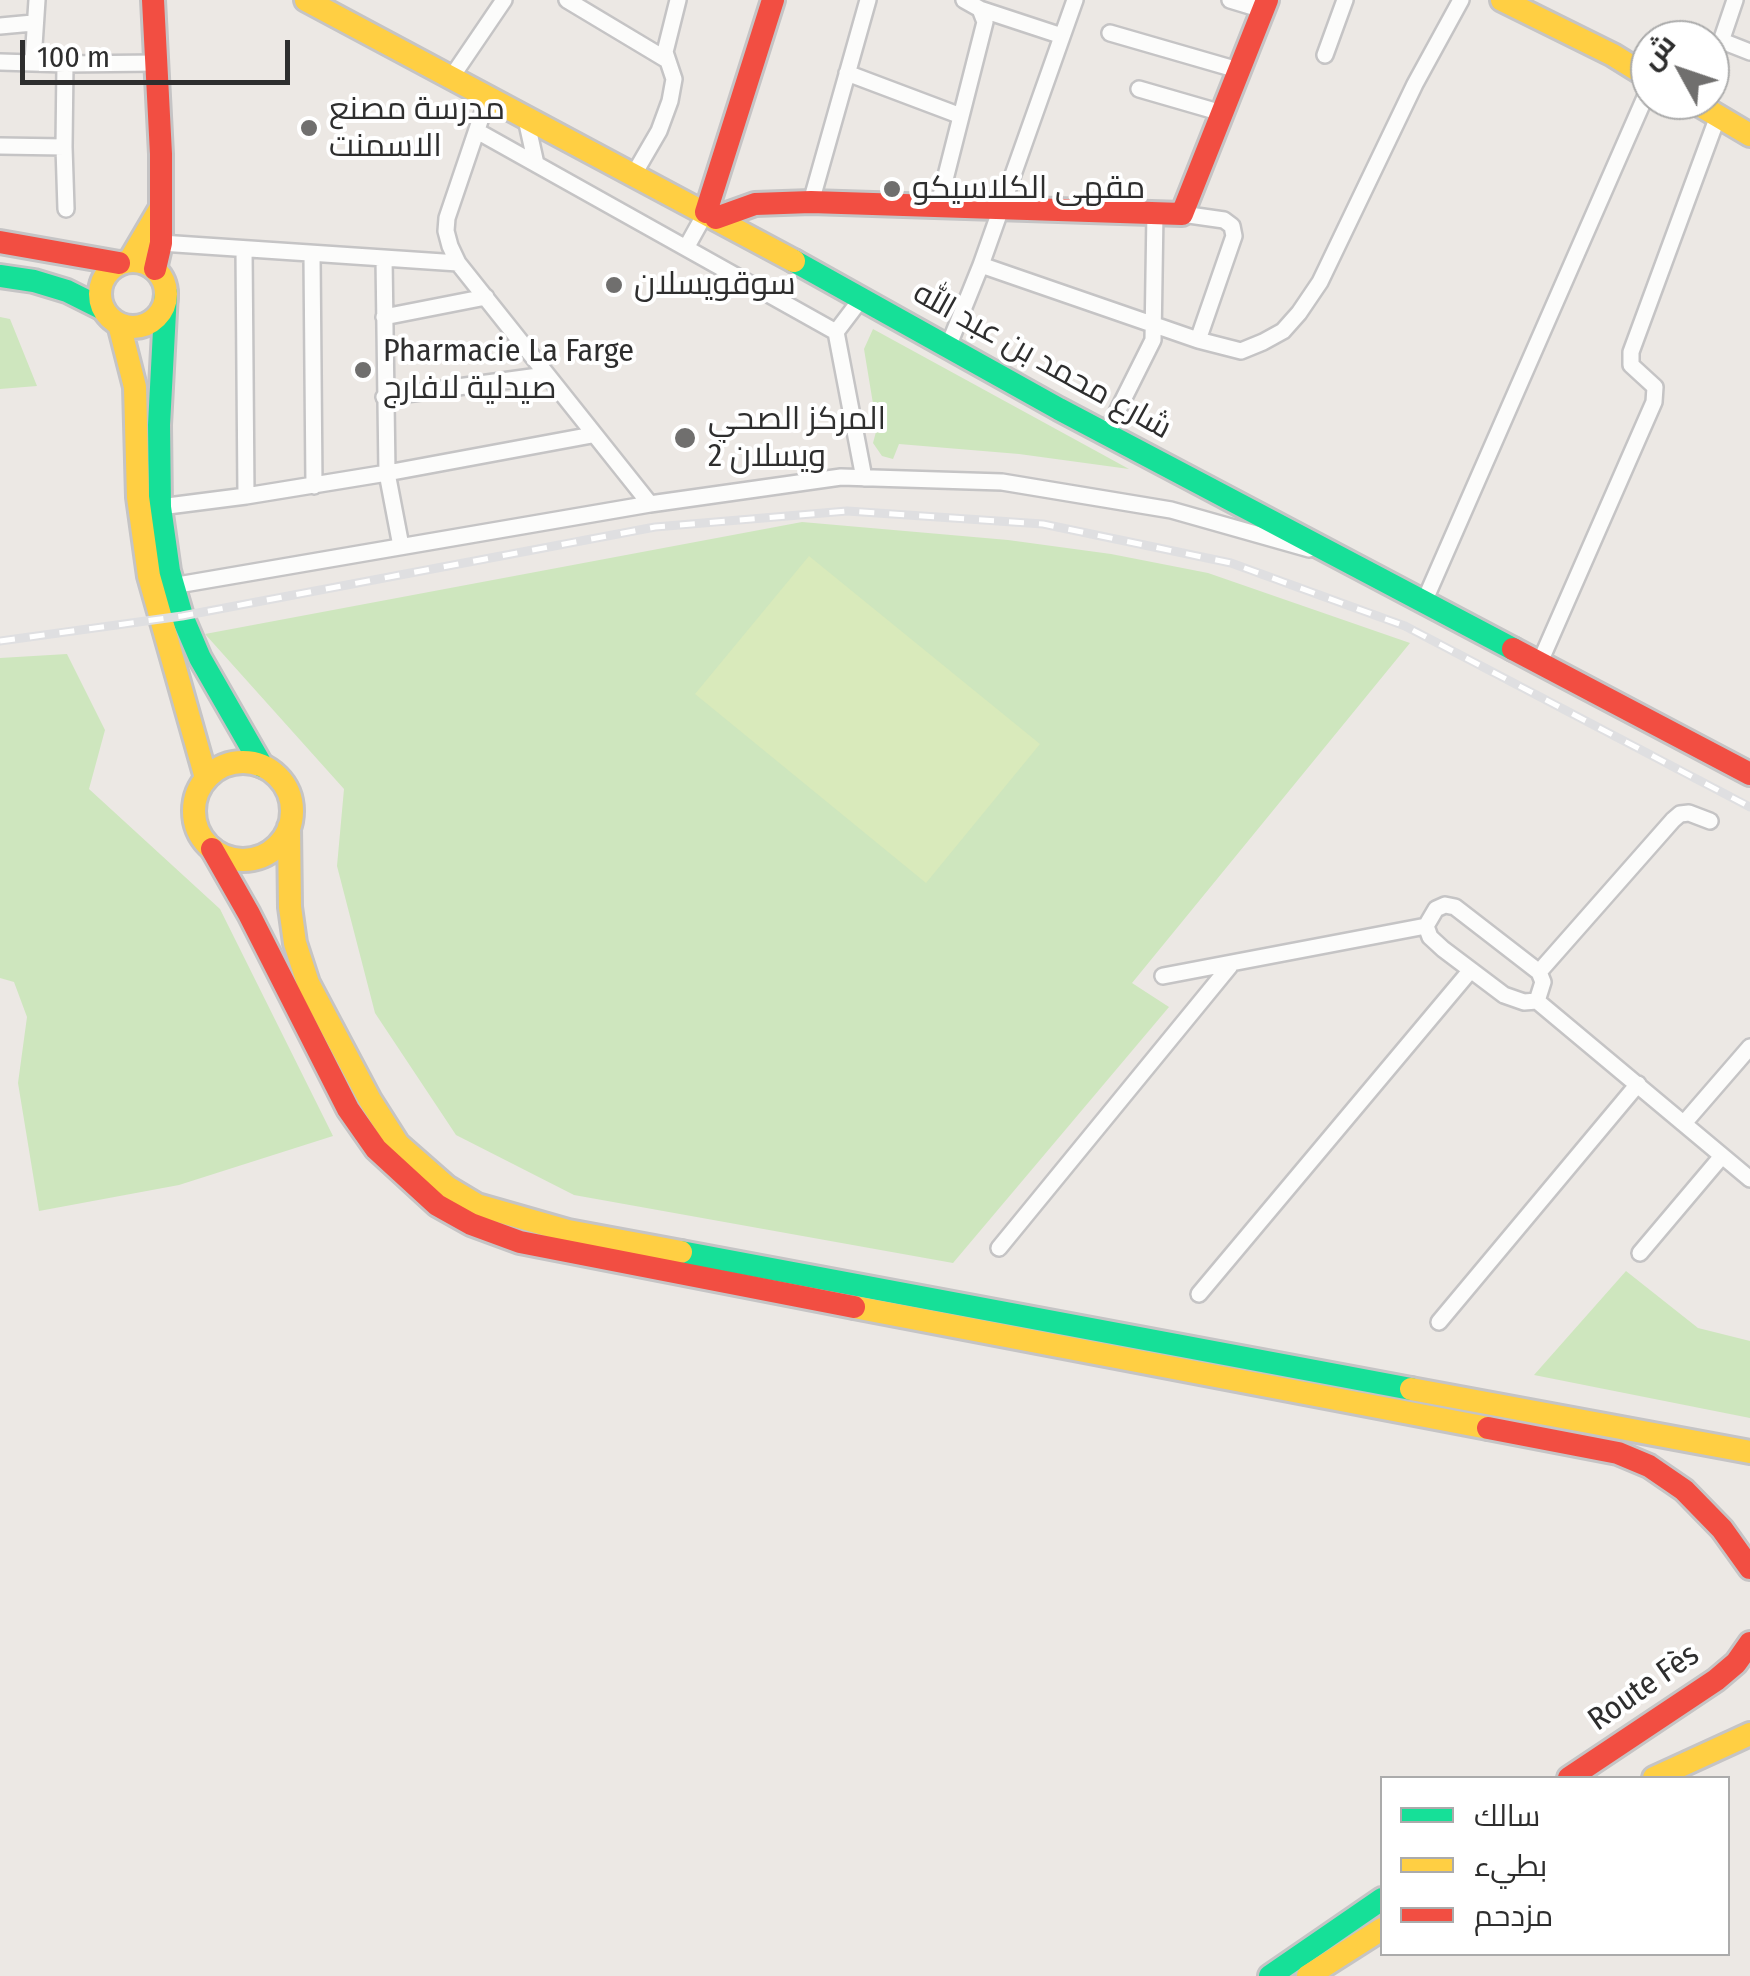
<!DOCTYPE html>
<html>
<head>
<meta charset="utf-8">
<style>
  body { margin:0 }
  #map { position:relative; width:1750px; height:1976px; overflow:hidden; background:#ece8e4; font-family:"Fira Sans Condensed",Cairo,sans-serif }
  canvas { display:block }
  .legend { position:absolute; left:1380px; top:1776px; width:350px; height:180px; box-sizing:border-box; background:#fff; border:2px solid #ababab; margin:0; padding:12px 18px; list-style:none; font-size:30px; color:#2e2e2e }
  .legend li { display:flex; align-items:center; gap:20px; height:50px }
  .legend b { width:50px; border:2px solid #ababab }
  .north { position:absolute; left:1630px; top:20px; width:100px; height:100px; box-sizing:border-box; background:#fff; border:2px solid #ababab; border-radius:50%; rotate:310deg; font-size:28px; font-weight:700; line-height:40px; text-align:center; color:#2e2e2e }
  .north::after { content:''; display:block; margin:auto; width:35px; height:45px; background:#706f6e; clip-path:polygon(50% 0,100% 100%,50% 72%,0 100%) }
  .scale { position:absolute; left:20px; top:40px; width:270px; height:45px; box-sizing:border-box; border:5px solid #2e2e2e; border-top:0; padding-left:12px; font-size:30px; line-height:35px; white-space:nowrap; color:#2e2e2e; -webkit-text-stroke:8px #fff; paint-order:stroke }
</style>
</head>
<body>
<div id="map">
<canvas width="1750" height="1976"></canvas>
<ul class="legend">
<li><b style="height:12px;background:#16e098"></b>سالك</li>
<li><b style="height:12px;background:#ffcf43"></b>بطيء</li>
<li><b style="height:12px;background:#f24e42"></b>مزدحم</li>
</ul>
<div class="north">ش</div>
<div class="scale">100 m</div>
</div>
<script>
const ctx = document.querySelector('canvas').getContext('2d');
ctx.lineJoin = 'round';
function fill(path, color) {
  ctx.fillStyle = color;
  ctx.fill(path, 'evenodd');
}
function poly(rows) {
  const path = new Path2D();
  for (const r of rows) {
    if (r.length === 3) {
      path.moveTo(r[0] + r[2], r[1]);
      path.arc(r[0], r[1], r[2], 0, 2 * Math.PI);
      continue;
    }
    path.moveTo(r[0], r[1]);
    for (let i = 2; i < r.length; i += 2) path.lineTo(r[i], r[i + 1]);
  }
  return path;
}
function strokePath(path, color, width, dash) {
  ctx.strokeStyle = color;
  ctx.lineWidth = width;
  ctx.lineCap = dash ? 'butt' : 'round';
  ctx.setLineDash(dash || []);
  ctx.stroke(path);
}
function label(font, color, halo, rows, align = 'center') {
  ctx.font = font + ' "Fira Sans Condensed",Cairo,sans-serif';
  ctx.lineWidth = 8;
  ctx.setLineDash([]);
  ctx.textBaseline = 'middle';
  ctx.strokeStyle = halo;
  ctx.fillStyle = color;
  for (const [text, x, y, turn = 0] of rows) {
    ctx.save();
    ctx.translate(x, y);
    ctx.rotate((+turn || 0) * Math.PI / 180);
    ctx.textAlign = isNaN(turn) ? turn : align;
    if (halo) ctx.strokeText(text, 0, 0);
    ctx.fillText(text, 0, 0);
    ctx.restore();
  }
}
fill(poly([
  [0,317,10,319,37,386,0,389],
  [873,329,1129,469,1019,454,899,444,893,459,882,456,873,443,877,428,864,349],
  [802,522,1008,540,1111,554,1208,573,1410,643,1132,983,1169,1007,953,1263,574,1195,456,1135,375,1013,337,866,344,789,205,634],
  [67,654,105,730,89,789,220,909,333,1136,179,1185,39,1211,18,1083,27,1017,14,982,0,978,0,658],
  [1626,1271,1698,1328,1750,1341,1750,1418,1534,1375]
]), '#cee6be');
fill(poly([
  [809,556,1040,744,926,883,695,694]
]), '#d9eabb');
const street = poly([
  [567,0,667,60],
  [1230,0,1263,10],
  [980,9,1062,36],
  [0,26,33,23],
  [1110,33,1238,70],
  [1722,41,1750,52],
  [1325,55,1345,0],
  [33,61,37,0],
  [0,62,65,64],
  [847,73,961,116],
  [1710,74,1735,0],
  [451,78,504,0],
  [1139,89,1222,113],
  [488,97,447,218,446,231,450,246,458,263,650,504],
  [526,119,536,164],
  [477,131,836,332,864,478],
  [0,146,64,147,66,209],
  [64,147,65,64,157,63],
  [634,174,659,131,670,101,674,79,665,52,678,0],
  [811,202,868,0],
  [938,207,985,22,980,9,964,0],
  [1182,214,1224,220,1232,226,1234,236,1198,340],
  [161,243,458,263],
  [686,248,706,212],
  [312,255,314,486],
  [384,258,387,473,592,435],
  [981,265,1198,340,1241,351,1263,342,1283,331,1299,313,1320,282,1415,84,1461,0],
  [384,317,486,297],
  [836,332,861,299],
  [948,347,981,265,1075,0],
  [384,397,546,375],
  [1106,434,1153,340,1155,212],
  [246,496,387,473,401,546],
  [160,507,246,496,244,249],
  [172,586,650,504,841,477,1002,482,1171,510,1309,549],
  [1424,602,1650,86],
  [1540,662,1654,402,1655,387,1631,365,1631,352,1718,116],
  [1426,926,1436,909,1445,905,1455,907,1539,972],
  [1163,976,1426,926,1430,937,1443,949,1504,995,1524,1002,1537,1001,1750,1179],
  [1537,1001,1543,982,1539,972,1673,820,1680,814,1689,813,1710,821],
  [1685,1122,1750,1047],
  [999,1248,1230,966],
  [1640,1253,1722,1156],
  [1199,1294,1470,971],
  [1439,1322,1638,1084]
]);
const fast = poly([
  [794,261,1059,409,1513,649],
  [0,276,34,281,67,291,103,309],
  [166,293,159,425,160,507,169,571,182,616,200,658,262,766],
  [681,1252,1411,1389],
  [1270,1976,1382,1899]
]);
const slow = poly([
  [306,0,794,261],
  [1502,0,1613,55,1650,78],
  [1691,100,1750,135],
  [130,260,160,209],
  [133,294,33],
  [119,324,135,387,138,497,149,576,206,778],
  [243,811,49],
  [289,827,290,907,295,943,308,983,370,1100,398,1144,447,1187,477,1205,568,1231,681,1252],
  [854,1307,1488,1428],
  [1411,1389,1750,1452],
  [1654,1778,1750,1734],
  [1308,1976,1382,1929]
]);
const jam = poly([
  [153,0,161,154,161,243,155,269],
  [706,212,773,0],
  [716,218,755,204,811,202,1182,214,1267,0],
  [0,242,119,263],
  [1513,649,1750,774],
  [212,849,249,914,348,1109,376,1149,437,1205,471,1224,520,1242,854,1307],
  [1488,1428,1618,1453,1649,1466,1684,1490,1722,1529,1750,1568],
  [1569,1778,1716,1680,1736,1663,1750,1643]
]);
strokePath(street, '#c5c4c5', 20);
strokePath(fast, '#c5c4c5', 28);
strokePath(slow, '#c5c4c5', 28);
strokePath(jam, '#c5c4c5', 28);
strokePath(street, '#fcfcfb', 15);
strokePath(fast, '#16e098', 22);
strokePath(slow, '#ffcf43', 22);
strokePath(jam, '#f24e42', 22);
const rail = poly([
  [0,641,182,616,655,527,847,511,1043,524,1231,563,1405,626,1750,807]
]);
strokePath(rail, '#dfdfe1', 9);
strokePath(rail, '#fff', 5, [15]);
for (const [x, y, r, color] of [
  [309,128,10,"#706f6e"],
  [892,189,10,"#706f6e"],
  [614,285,10,"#706f6e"],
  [363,370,10,"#706f6e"],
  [685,438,12,"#706f6e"]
]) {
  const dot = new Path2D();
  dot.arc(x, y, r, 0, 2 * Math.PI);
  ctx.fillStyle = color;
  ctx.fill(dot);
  strokePath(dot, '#fff', 4);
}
label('32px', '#2e2e2e', '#fff', [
  ["مدرسة مصنع",329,110],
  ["الاسمنت",329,147],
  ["مقهى الكلاسيكو",912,189],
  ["سوقويسلان",634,285],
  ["Pharmacie La Farge",383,352],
  ["صيدلية لافارج",383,389],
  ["المركز الصحي",708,420],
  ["ويسلان 2",708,457]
], 'left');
label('32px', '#2e2e2e', '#fff', [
  ["شارع محمد بن عبد الله",1042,361,29],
  ["Route Fès",1644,1688,-35]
]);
</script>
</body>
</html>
